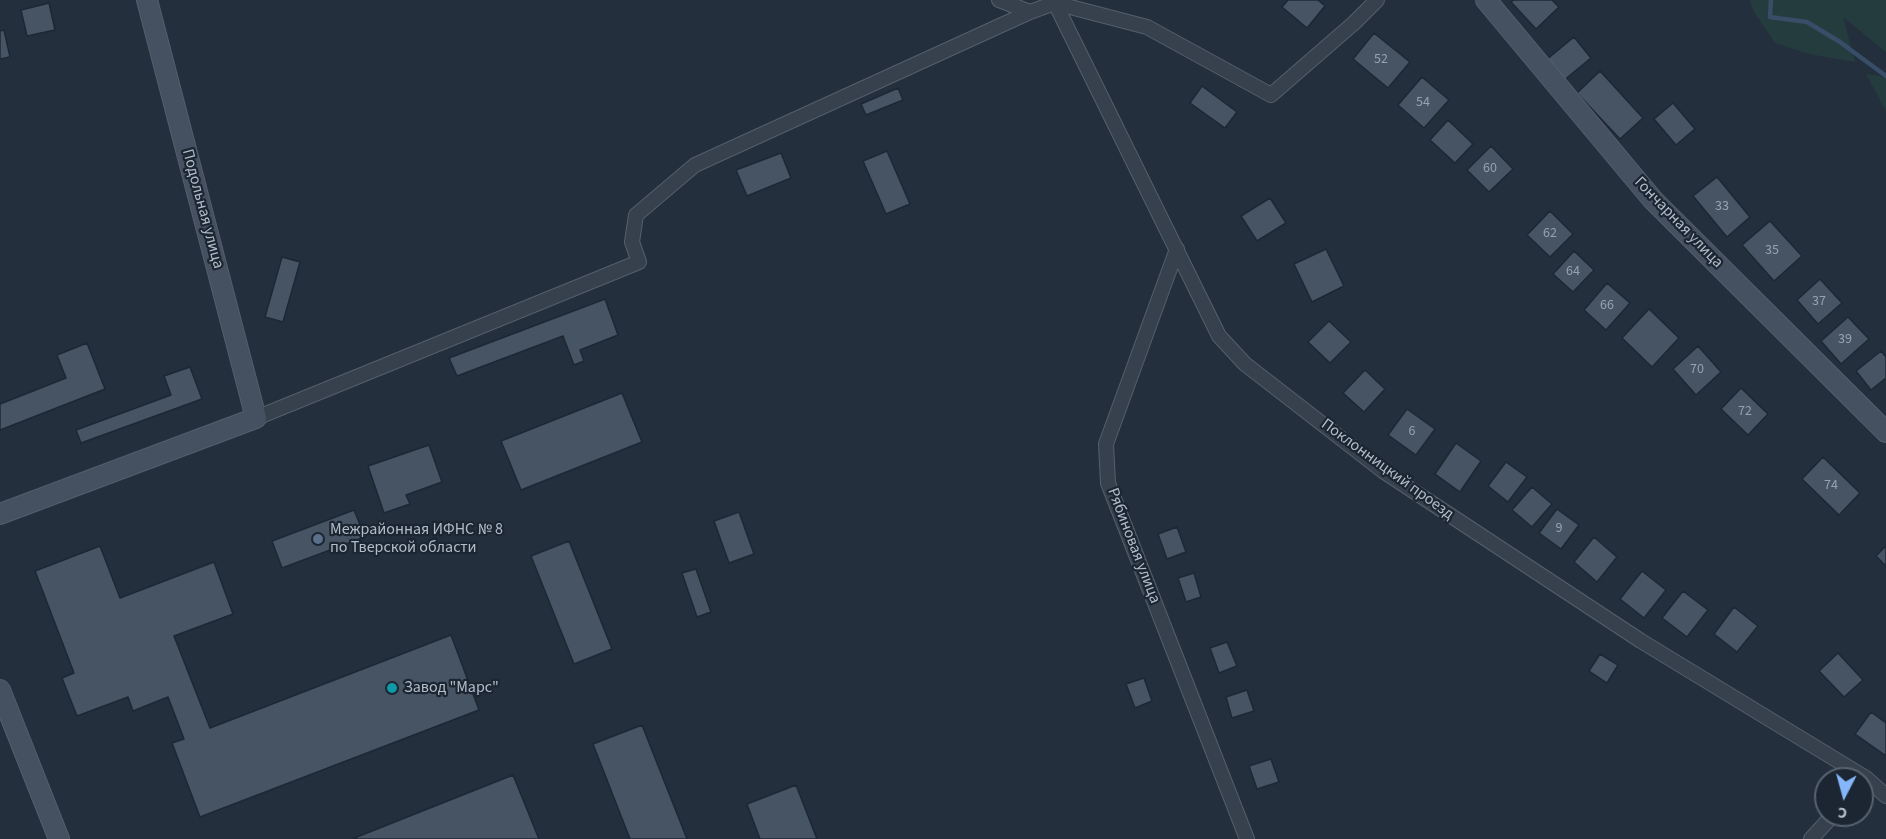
<!DOCTYPE html>
<html>
<head>
<meta charset="utf-8">
<style>
  body { margin:0 }
  #map { position:relative; width:1886px; height:839px; overflow:hidden; background:#232f3d; font-family:"Source Sans 3",sans-serif }
  canvas { display:block }
  .north { position:absolute; left:1814px; top:767px; width:60px; height:60px; box-sizing:border-box; background:#1c2632; border:2px solid #58626e; border-radius:50%; rotate:186deg; font-size:16px; font-weight:700; line-height:24px; text-align:center; color:#b2bcc9 }
  .north::after { content:''; display:block; margin:auto; width:21px; height:27px; background:#86b6fa; clip-path:polygon(50% 0,100% 100%,50% 72%,0 100%) }
</style>
</head>
<body>
<div id="map">
<canvas width="1886" height="839"></canvas>
<div class="north">С</div>
</div>
<script>
const ctx = document.querySelector('canvas').getContext('2d');
ctx.lineJoin = 'round';
function fill(path, color) {
  ctx.fillStyle = color;
  ctx.fill(path, 'evenodd');
}
function poly(rows) {
  const path = new Path2D();
  for (const r of rows) {
    path.moveTo(r[0], r[1]);
    for (let i = 2; i < r.length; i += 2) path.lineTo(r[i], r[i + 1]);
  }
  return path;
}
function strokePath(path, color, width, dash) {
  ctx.strokeStyle = color;
  ctx.lineWidth = width;
  ctx.lineCap = dash ? 'butt' : 'round';
  ctx.setLineDash(dash || []);
  ctx.stroke(path);
}
function label(font, color, halo, rows, align = 'center') {
  ctx.font = font + ' "Source Sans 3",sans-serif';
  ctx.lineWidth = 4.5;
  ctx.setLineDash([]);
  ctx.textBaseline = 'middle';
  ctx.strokeStyle = halo;
  ctx.fillStyle = color;
  for (const [text, x, y, turn = 0] of rows) {
    ctx.save();
    ctx.translate(x, y);
    ctx.rotate((+turn || 0) * Math.PI / 180);
    ctx.textAlign = isNaN(turn) ? turn : align;
    if (halo) ctx.strokeText(text, 0, 0);
    ctx.fillText(text, 0, 0);
    ctx.restore();
  }
}
fill(poly([
  [1750,0,1886,0,1886,52,1843,17,1855,62,1809,54,1775,43,1754,12],
  [1866,74,1886,77,1886,111,1883,106]
]), '#253c3e');
strokePath(poly([
  [1771,0,1770,17,1807,22,1840,42,1886,76]
]), '#384d67', 4.5);
const building = poly([
  [1288,0,1318,0,1325,6,1307,28,1282,7,1288,0],
  [1514,0,1552,0,1559,7,1536,29,1511,2,1514,0],
  [49,3,55,30,27,36,21,10,49,3],
  [4,30,10,57,0,59,0,31,4,30],
  [1374,33,1410,62,1388,88,1353,59,1374,33],
  [1574,37,1591,58,1563,81,1546,60,1574,37],
  [1600,71,1643,118,1620,139,1577,93,1600,71],
  [1422,77,1449,100,1424,128,1398,105,1422,77],
  [1202,86,1237,112,1225,128,1190,103,1202,86],
  [898,88,903,100,866,115,861,104,898,88],
  [1673,103,1695,129,1676,145,1654,119,1673,103],
  [1448,120,1473,144,1455,163,1430,140,1448,120],
  [1491,146,1513,169,1489,192,1467,170,1491,146],
  [887,151,910,204,886,214,863,161,887,151],
  [781,153,791,178,747,196,736,170,781,153],
  [1717,177,1750,217,1727,237,1693,196,1717,177],
  [1270,198,1286,223,1257,241,1241,216,1270,198],
  [1550,211,1573,234,1550,257,1527,235,1550,211],
  [1770,221,1802,256,1774,281,1742,245,1770,221],
  [1326,249,1344,286,1312,302,1294,264,1326,249],
  [1574,251,1594,270,1573,292,1553,274,1574,251],
  [282,257,300,262,283,322,265,317,282,257],
  [1820,279,1842,303,1818,324,1797,300,1820,279],
  [1607,283,1630,303,1606,330,1584,310,1607,283],
  [605,299,618,335,580,350,584,361,574,365,563,336,457,376,449,358,605,299],
  [1649,309,1679,338,1652,367,1622,338,1649,309],
  [1848,317,1869,339,1841,364,1821,341,1848,317],
  [1329,321,1351,342,1330,363,1308,342,1329,321],
  [87,343,105,389,0,430,0,404,66,378,57,355,87,343],
  [1698,346,1721,372,1696,395,1673,369,1698,346],
  [1881,351,1886,357,1886,378,1871,390,1856,371,1881,351],
  [190,367,202,399,81,443,76,430,171,395,164,376,190,367],
  [1365,370,1385,389,1364,412,1343,393,1365,370],
  [1741,388,1768,414,1748,435,1721,409,1741,388],
  [622,393,642,442,521,490,501,441,622,393],
  [1407,409,1435,429,1416,455,1388,435,1407,409],
  [1456,443,1481,461,1460,492,1435,474,1456,443],
  [429,445,442,482,406,495,410,504,384,513,368,466,429,445],
  [1823,457,1860,493,1839,515,1802,479,1823,457],
  [1506,462,1527,477,1508,502,1488,486,1506,462],
  [1532,487,1552,504,1532,527,1512,510,1532,487],
  [1557,509,1579,525,1561,549,1539,533,1557,509],
  [354,510,365,537,282,568,272,541,354,510],
  [739,512,754,554,729,563,714,521,739,512],
  [1177,527,1186,552,1167,559,1158,534,1177,527],
  [1594,537,1617,557,1597,582,1574,562,1594,537],
  [569,541,612,649,574,664,531,556,569,541],
  [100,546,120,598,214,562,233,614,174,636,210,728,451,635,479,710,200,817,172,743,184,739,168,697,133,711,128,697,77,716,62,678,74,673,35,571,100,546],
  [1886,546,1886,566,1876,556,1886,546],
  [696,569,711,612,697,617,682,573,696,569],
  [1642,571,1666,590,1644,618,1620,599,1642,571],
  [1194,573,1201,597,1186,602,1178,578,1194,573],
  [1683,591,1708,610,1687,637,1662,618,1683,591],
  [1734,607,1758,626,1737,652,1714,634,1734,607],
  [1227,642,1237,666,1219,673,1210,648,1227,642],
  [1838,653,1863,680,1844,697,1819,671,1838,653],
  [1600,654,1618,665,1607,683,1589,671,1600,654],
  [1144,678,1152,701,1135,708,1126,684,1144,678],
  [1247,690,1254,711,1232,718,1226,697,1247,690],
  [1871,712,1886,723,1886,756,1855,734,1871,712],
  [642,725,687,839,630,839,593,744,642,725],
  [1271,759,1279,782,1257,789,1249,766,1271,759],
  [513,775,539,839,352,839,513,775],
  [796,785,817,839,760,839,747,804,796,785]
]);
fill(building, '#465464');
strokePath(building, '#1e2834', 1.5);
const street = poly([
  [999,0,1030,12],
  [1055,3,1219,336,1245,364,1383,471,1641,641,1866,778,1886,796],
  [1177,249,1106,444,1108,483,1247,839],
  [256,418,639,262,632,242,636,215,695,165,1030,12,1055,3,1147,27,1271,95,1354,23,1377,0],
  [1811,839,1833,815]
]);
const secondary = poly([
  [1486,0,1653,200,1886,432],
  [0,514,256,418,147,0],
  [0,690,59,839]
]);
strokePath(street, '#555f6b', 16);
strokePath(secondary, '#555f6b', 22);
strokePath(street, '#37414d', 14);
strokePath(secondary, '#455060', 20);
for (const [x, y, r, color] of [
  [318,539,6,"#5c6f8a"],
  [392,688,6,"#0f9aa8"]
]) {
  const dot = new Path2D();
  dot.arc(x, y, r, 0, 2 * Math.PI);
  ctx.fillStyle = color;
  ctx.fill(dot);
  strokePath(dot, '#1c2632', 2);
}
label('14px', '#97a2b0', null, [
  ["52",1381,60],
  ["54",1423,103],
  ["60",1490,169],
  ["33",1722,207],
  ["62",1550,234],
  ["35",1772,251],
  ["64",1573,272],
  ["37",1819,302],
  ["66",1607,306],
  ["39",1845,340],
  ["70",1697,370],
  ["72",1745,412],
  ["6",1412,432],
  ["74",1831,486],
  ["9",1559,529]
]);
label('16px', '#b2bcc9', '#1c2632', [
  ["Подольная улица",202,209,75],
  ["Гончарная улица",1678,223,46],
  ["Поклонницкий проезд",1387,470,36],
  ["Рябиновая улица",1133,546,69]
]);
label('16px', '#b2bcc9', '#1c2632', [
  ["Межрайонная ИФНС № 8",330,530],
  ["по Тверской области",330,548],
  ["Завод \"Марс\"",404,688]
], 'left');
</script>
</body>
</html>
